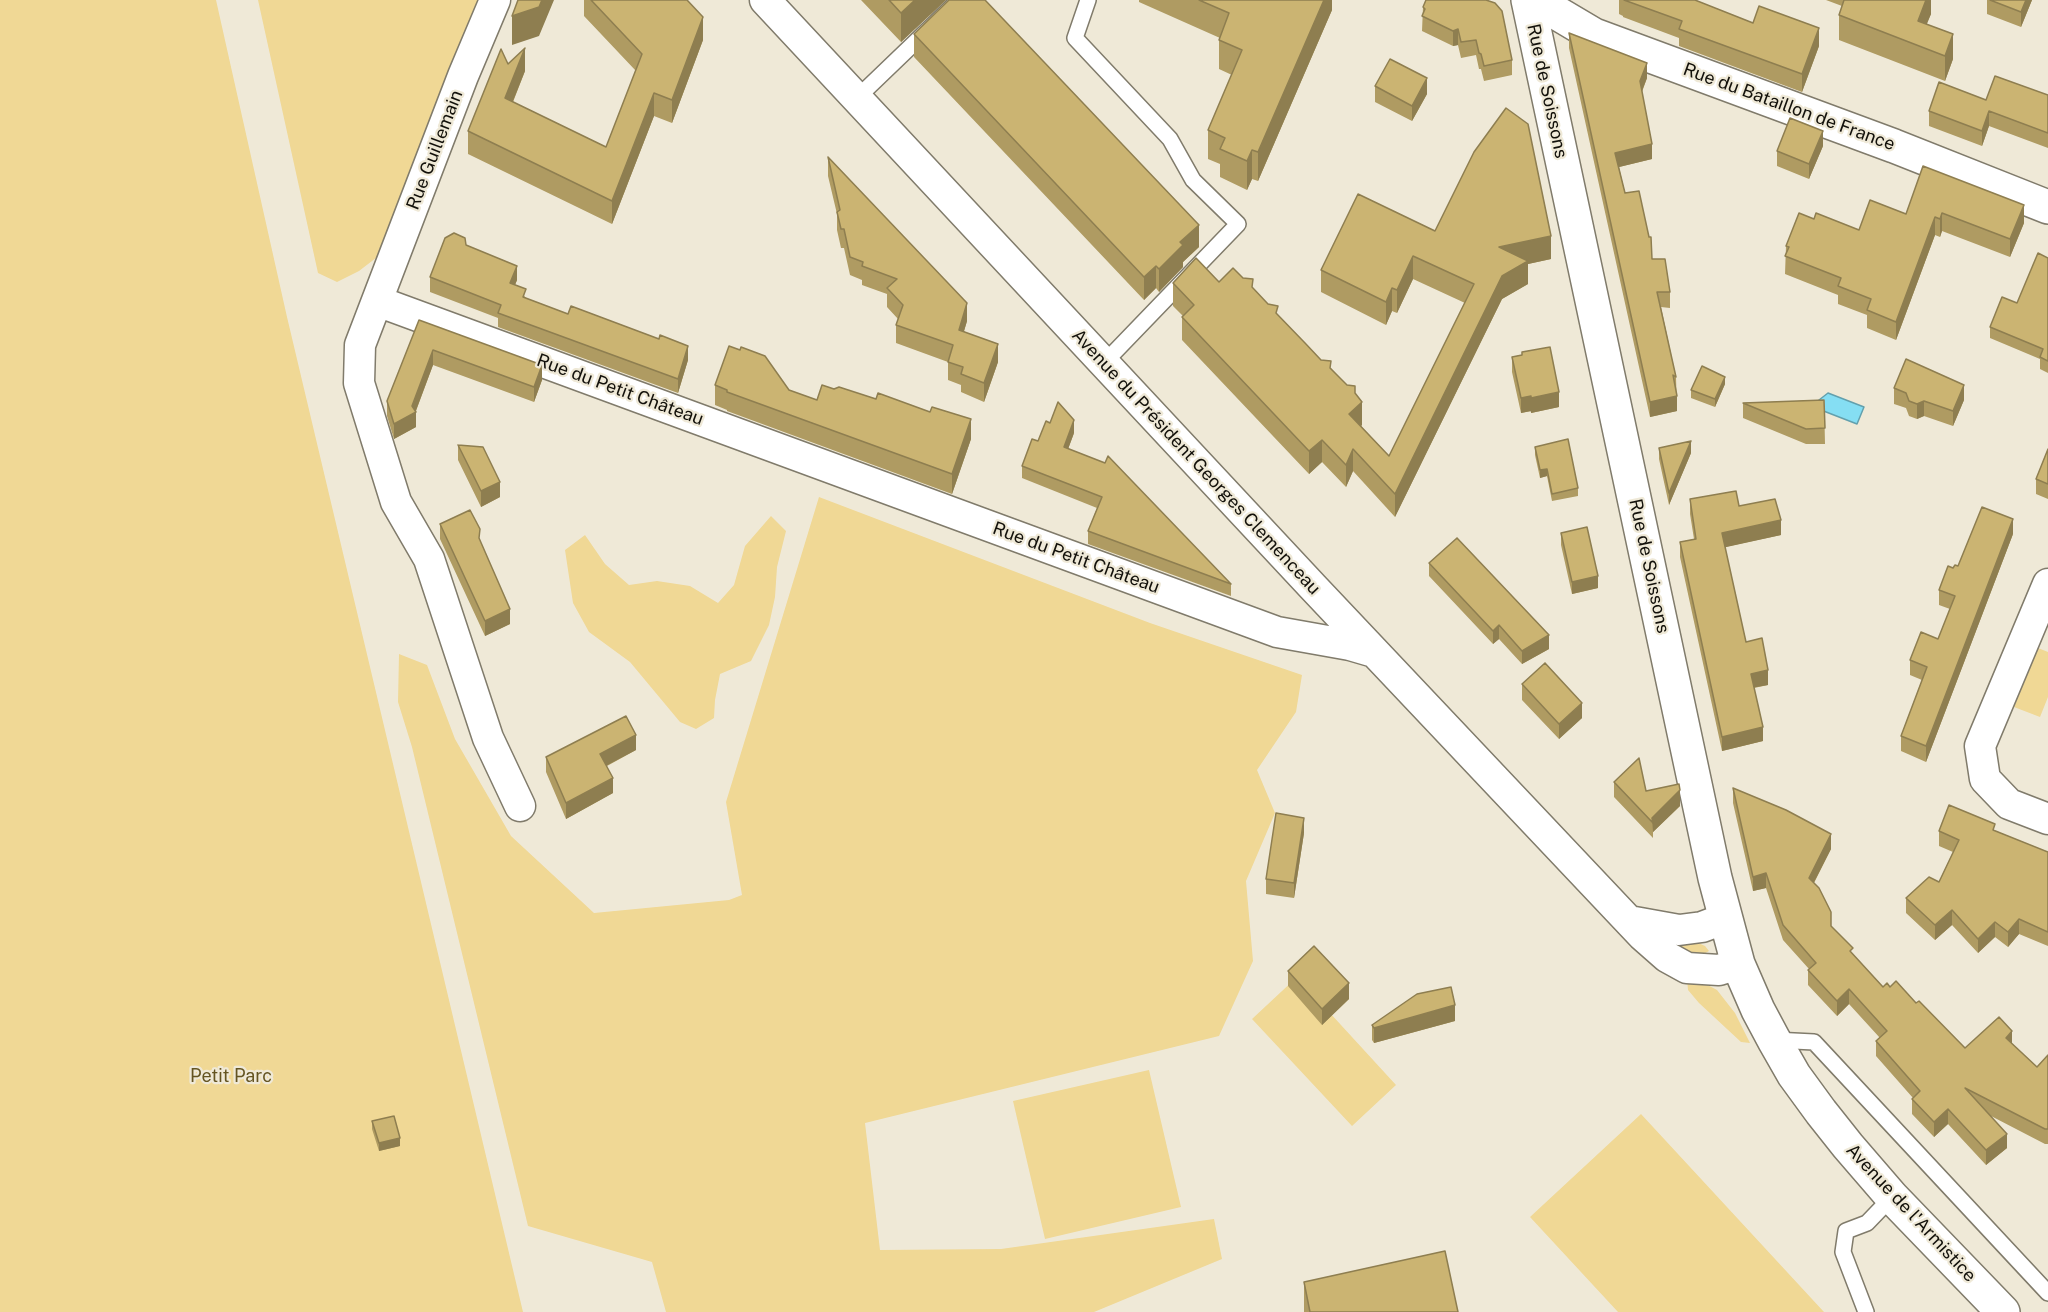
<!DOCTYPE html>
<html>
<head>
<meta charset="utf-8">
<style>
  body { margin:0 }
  canvas { display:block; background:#efe9d7 }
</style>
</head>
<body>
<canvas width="2048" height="1312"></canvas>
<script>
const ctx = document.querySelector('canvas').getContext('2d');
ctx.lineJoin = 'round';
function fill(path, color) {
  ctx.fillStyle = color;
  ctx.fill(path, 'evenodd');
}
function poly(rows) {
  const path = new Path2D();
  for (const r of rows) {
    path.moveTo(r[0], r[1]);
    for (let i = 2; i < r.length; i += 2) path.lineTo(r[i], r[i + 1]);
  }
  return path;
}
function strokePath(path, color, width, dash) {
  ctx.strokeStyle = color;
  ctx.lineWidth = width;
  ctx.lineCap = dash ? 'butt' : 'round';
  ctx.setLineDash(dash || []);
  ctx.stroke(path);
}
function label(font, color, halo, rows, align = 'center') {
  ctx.font = font + ' "Public Sans",sans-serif';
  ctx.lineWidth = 4.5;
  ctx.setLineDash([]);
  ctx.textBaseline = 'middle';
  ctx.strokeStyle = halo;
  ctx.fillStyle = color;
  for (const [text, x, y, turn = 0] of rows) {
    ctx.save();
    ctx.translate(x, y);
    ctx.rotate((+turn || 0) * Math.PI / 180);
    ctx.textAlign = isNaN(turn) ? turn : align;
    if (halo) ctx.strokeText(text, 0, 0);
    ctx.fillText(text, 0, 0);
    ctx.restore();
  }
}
fill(poly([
  [0,0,216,0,287,317,523,1312,0,1312],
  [258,0,488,0,385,251,359,271,337,282,318,273],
  [819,497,1150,623,1302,675,1296,712,1257,770,1275,813,1246,881,1253,961,1219,1036,865,1123,880,1250,1001,1249,1214,1219,1222,1259,1094,1312,666,1312,652,1262,528,1226,412,747,398,702,399,654,427,665,455,739,511,836,594,913,729,900,742,895,726,802],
  [771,516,786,531,777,567,775,597,769,625,751,661,720,674,715,700,714,718,696,729,680,722,630,662,589,632,573,603,565,550,585,535,605,564,629,585,657,581,690,586,718,603,734,585,745,546],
  [2038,648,2048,652,2048,697,2040,717,2014,707],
  [1651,934,1694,941,1705,946,1709,951,1698,957],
  [1297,977,1396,1085,1352,1126,1252,1019],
  [1687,979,1704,983,1717,990,1735,1013,1750,1043,1741,1042,1699,1003,1688,990],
  [1149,1070,1181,1207,1045,1239,1013,1101],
  [1641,1114,1751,1233,1824,1312,1618,1312,1530,1217]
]), '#f0d895');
const water = poly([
  [1828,393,1864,407,1857,424,1821,410,1819,400,1828,393]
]);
fill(water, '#85def3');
strokePath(water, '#63a0ad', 1.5);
const lane = poly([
  [1088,0,1075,38,1170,139,1193,180,1238,224,1104,363],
  [857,98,959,0],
  [1774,1040,1814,1042,2048,1293],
  [1866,1312,1843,1252,1846,1231,1867,1223,1892,1197]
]);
const street = poly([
  [495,0,463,76,360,345,359,383,396,502,429,559,488,738,520,806],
  [765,0,1313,587,1642,935,1667,957,1687,968,1719,970,1738,964],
  [377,301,1277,632,1350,645,1374,652],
  [2048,584,1980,746,1985,779,2009,804,2048,819],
  [1629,921,1679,930,1702,927,1726,918]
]);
const secondary = poly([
  [1528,0,1715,878,1738,964,1758,1010,1774,1040,1794,1075,1821,1112,1848,1146,1892,1197,2003,1312],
  [1535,0,1594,35,1894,146,2048,207]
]);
strokePath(lane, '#807b6b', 18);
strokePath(street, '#807b6b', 33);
strokePath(secondary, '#807b6b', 36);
strokePath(lane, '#fff', 15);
strokePath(street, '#fff', 30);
strokePath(secondary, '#fff', 33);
fill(poly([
  [584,0,687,0,703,40,672,123,654,116,612,224,468,154,468,131,508,64,525,71,513,102,606,147,636,71,584,16],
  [861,0,946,0,901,42],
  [1139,0,1332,0,1332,10,1258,181,1252,179,1247,190,1220,177,1220,164,1208,159,1208,130,1232,75,1219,69,1219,40,1220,38,1139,2],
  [1619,0,1695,0,1753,23,1819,46,1802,92,1679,46,1679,38,1623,17,1623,16,1619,14],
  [1826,0,1931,0,1931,14,1926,24,1953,59,1945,81,1839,40,1839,15,1842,6],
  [1987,0,2032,0,2021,27,1987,14],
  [1423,7,1512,60,1512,75,1484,81,1481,69,1479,69,1476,55,1461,58,1458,45,1453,46,1422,31],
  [1569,33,1647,78,1642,92,1652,159,1619,167,1625,193,1652,259,1670,292,1670,308,1661,307,1676,377,1677,411,1650,417,1569,48],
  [914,34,1199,247,1183,262,1183,267,1159,292,1156,288,1144,300,914,57],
  [1375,86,1427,94,1412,121,1375,102],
  [2048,95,2048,148,1989,126,1982,146,1929,126,1929,111,1986,100],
  [1823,146,1809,179,1777,166,1777,151],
  [828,157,967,321,964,331,998,362,984,402,961,392,961,385,948,380,948,362,896,343,896,325,898,319,887,307,887,294,862,285,862,280,850,275,844,248,841,248,837,230,837,214,828,176],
  [1923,166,2024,223,2010,257,1942,231,1940,237,1935,235,1896,340,1867,328,1867,315,1838,304,1838,295,1785,274,1786,246,1814,219,1859,230,1906,214],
  [1435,231,1551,259,1528,264,1528,284,1502,299,1395,517,1353,471,1346,487,1322,462,1309,474,1182,340,1182,317,1183,316,1173,306,1173,283,1219,282,1253,289,1321,360,1331,368,1355,394,1362,425,1361,426,1389,456,1465,303,1413,279,1397,313,1392,311,1386,325,1321,292,1321,270],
  [466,245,517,280,515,285,526,298,688,360,678,393,498,327,498,318,430,292,430,277],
  [2048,258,2048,373,2040,369,2040,359,1990,338,1990,327,2017,303],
  [419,320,542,380,534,402,433,365,416,411,416,427,394,439,387,416,387,401],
  [1522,355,1559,407,1531,413,1531,411,1521,413,1512,372,1512,357],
  [1725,384,1715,407,1691,398,1691,390],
  [715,385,789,390,817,400,834,389,971,439,952,494,727,411,727,410,715,405],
  [1894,388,1964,400,1953,426,1924,416,1917,419,1909,416,1906,408,1894,404],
  [1824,400,1825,444,1806,444,1743,418,1743,403],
  [1074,433,1068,449,1231,584,1231,596,1088,544,1088,531,1097,508,1022,478,1022,466],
  [458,445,500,497,481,507,458,460],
  [1535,447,1578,488,1578,496,1552,501,1547,476,1540,478,1535,455],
  [1659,448,1691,453,1669,505,1659,459],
  [2048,449,2048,499,2036,494,2036,479],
  [1690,499,1739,506,1781,535,1725,547,1746,642,1768,685,1754,688,1763,741,1722,751,1680,557,1680,542,1694,539,1690,514],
  [440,524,510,624,485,636,440,539],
  [1561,533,1598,588,1572,594,1561,545],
  [2013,534,1926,762,1901,751,1901,736,1922,680,1910,675,1910,660,1938,639,1950,609,1939,605,1939,590,1953,568,1958,566],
  [1429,563,1549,649,1522,664,1499,639,1493,644,1429,576],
  [1522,684,1582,718,1559,739,1522,700],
  [636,750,607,766,613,793,566,819,546,772,546,757],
  [1614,782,1646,791,1680,806,1653,832,1653,838,1614,797],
  [1733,788,1831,849,1814,883,1831,926,1853,955,1883,987,1890,987,1916,1003,1965,1048,2012,1044,2037,1067,2048,1055,2048,1144,2045,1144,1991,1116,2007,1148,1986,1165,1948,1124,1934,1137,1912,1114,1912,1099,1913,1098,1876,1056,1876,1041,1880,1038,1849,1004,1837,1016,1808,985,1808,970,1809,969,1783,940,1766,888,1753,891,1733,803],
  [1939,831,1995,831,2048,852,2048,946,2019,934,2008,947,1995,937,1978,953,1952,925,1935,940,1906,913,1906,898,1939,882,1953,852,1939,846],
  [1304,833,1294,898,1266,894,1266,879],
  [1288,971,1349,999,1322,1025,1288,986],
  [1455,1021,1374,1043,1372,1040,1372,1025],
  [372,1121,400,1146,379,1151,372,1129],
  [1304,1282,1458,1312,1304,1312]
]), '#af9b62');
fill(poly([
  [542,0,554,0,539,36,512,45,512,16],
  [915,0,946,0,901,42,901,13],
  [1324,0,1332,0,1332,10,1258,181,1258,152],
  [1926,0,1931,0,1931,14,1918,46,1918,21],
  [2026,0,2032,0,2021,27,2021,12],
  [703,17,703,40,672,123,672,100],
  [1819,28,1819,46,1802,92,1802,74],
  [1458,29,1458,45,1453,46,1453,31],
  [1953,34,1953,59,1945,81,1945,56],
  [525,48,525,71,505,121,505,98],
  [1647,63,1647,78,1640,96,1640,81],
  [1427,78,1427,94,1412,121,1412,106],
  [654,93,654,116,612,224,612,201],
  [1989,111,1989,126,1982,146,1982,131],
  [1823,131,1823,146,1809,179,1809,164],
  [1652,144,1652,159,1615,168,1615,153],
  [1252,150,1252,179,1247,190,1247,161],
  [2024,205,2024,223,2010,257,2010,239],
  [1942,213,1942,231,1940,237,1940,219],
  [1935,217,1935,235,1896,340,1896,322],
  [1199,225,1199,247,1183,262,1183,267,1159,292,1159,269,1180,242],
  [1551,236,1551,259,1528,264,1528,284,1502,299,1395,517,1395,494,1499,247],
  [1413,256,1413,279,1397,313,1397,290],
  [517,266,517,280,510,297,510,283],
  [1156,266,1156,288,1144,300,1144,277],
  [1392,288,1392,311,1386,325,1386,302],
  [967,303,967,321,959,348,959,330],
  [998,344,998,362,984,402,984,383],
  [688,346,688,360,678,393,678,379],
  [433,350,433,365,415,413,416,412,416,427,394,439,394,424,412,406],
  [542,365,542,380,534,402,534,387],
  [1725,377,1725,384,1715,407,1715,399],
  [1964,385,1964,400,1953,426,1953,411],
  [1559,392,1559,407,1531,413,1531,398],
  [1531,396,1531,411,1521,413,1521,398],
  [1677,396,1677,411,1650,417,1650,402],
  [1924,401,1924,416,1917,419,1917,404],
  [1362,402,1362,425,1349,437,1349,414],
  [971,419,971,439,952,494,952,474],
  [1074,420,1074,433,1064,460,1064,447],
  [1322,440,1322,462,1309,474,1309,451],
  [1691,441,1691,453,1669,505,1669,493],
  [1353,449,1353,471,1346,487,1346,465],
  [1547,469,1547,476,1540,478,1540,470],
  [500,482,500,497,481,507,481,491],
  [2013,519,2013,534,1926,762,1926,746],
  [1781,520,1781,535,1722,548,1722,533],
  [1598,576,1598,588,1572,594,1572,582],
  [510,609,510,624,485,636,485,621],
  [1499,625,1499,639,1493,644,1493,631],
  [1549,635,1549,649,1522,664,1522,651],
  [1768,670,1768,685,1751,688,1751,674],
  [1582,703,1582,718,1559,739,1559,724],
  [1763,727,1763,741,1722,751,1722,737],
  [636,735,636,750,600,769,600,754],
  [613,778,613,793,566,819,566,803],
  [1680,790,1680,806,1653,832,1652,818],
  [1304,818,1304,833,1294,898,1294,883],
  [1831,834,1831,849,1809,892,1809,878],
  [1766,873,1766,888,1753,891,1753,877],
  [1952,910,1952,925,1935,940,1935,925],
  [2019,919,2019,934,2008,947,2008,932],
  [1995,922,1995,937,1978,953,1978,939],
  [1349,983,1349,999,1322,1025,1322,1009],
  [1849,989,1849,1004,1837,1016,1837,1001],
  [1455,1005,1455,1021,1374,1043,1374,1028],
  [2012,1031,2012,1046,2006,1038],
  [1948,1109,1948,1124,1934,1137,1934,1122],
  [2007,1134,2007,1148,1986,1165,1986,1150],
  [400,1138,400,1146,379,1151,379,1143]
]), '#8e7e50');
const building = poly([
  [518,0,542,0,539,7,512,16,518,0],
  [591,0,687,0,703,17,672,100,654,93,612,201,468,131,501,49,508,64,525,48,505,98,606,147,642,54,591,0],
  [889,0,915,0,901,13,889,0],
  [949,0,985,0,1199,225,1180,242,1183,245,1159,269,1156,266,1144,277,914,34,949,0],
  [1199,0,1324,0,1258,152,1252,150,1247,161,1220,149,1225,138,1208,130,1242,50,1219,40,1229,13,1199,0],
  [1426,0,1486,0,1495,3,1502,11,1512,60,1484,66,1481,54,1479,53,1476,40,1461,42,1458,29,1453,31,1422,16,1425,9,1423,7,1426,0],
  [1624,0,1695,0,1753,23,1759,6,1819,28,1802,74,1679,29,1682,21,1624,0],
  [1844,0,1926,0,1918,21,1953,34,1945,56,1839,15,1844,0],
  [1990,0,2026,0,2021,12,1990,0],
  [1569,33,1647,63,1640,81,1652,144,1615,153,1625,193,1639,191,1649,237,1651,237,1652,259,1665,259,1670,292,1657,292,1676,377,1673,375,1677,396,1650,402,1569,33],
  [1390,59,1427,78,1412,106,1375,86,1390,59],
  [1995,76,2048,95,2048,133,1989,111,1982,131,1929,111,1939,82,1986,100,1995,76],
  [1506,108,1528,124,1551,236,1499,247,1528,261,1502,276,1395,494,1353,449,1346,465,1322,440,1309,451,1182,317,1194,305,1173,283,1196,258,1219,282,1233,268,1243,278,1253,279,1252,287,1268,304,1278,306,1276,313,1305,343,1321,360,1331,361,1330,368,1347,385,1355,386,1355,393,1362,402,1349,414,1389,456,1474,284,1413,256,1397,290,1392,288,1386,302,1321,270,1358,194,1435,231,1474,152,1506,108],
  [1790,118,1823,131,1809,164,1777,151,1790,118],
  [828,157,967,303,959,330,998,344,984,383,961,374,963,367,948,362,953,345,896,325,903,305,887,288,897,279,862,266,863,262,850,257,844,229,841,229,837,212,840,210,828,157],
  [1923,166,2024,205,2010,239,1942,213,1940,219,1935,217,1896,322,1867,310,1871,299,1838,286,1841,278,1785,256,1789,247,1786,246,1799,213,1814,219,1816,213,1859,230,1870,200,1906,214,1923,166],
  [454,233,465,238,466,245,517,266,510,283,526,289,523,297,568,314,571,306,659,339,660,335,688,346,678,379,498,313,501,305,430,277,445,238,454,233],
  [2038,253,2048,258,2048,361,2040,357,2043,349,1990,327,2002,297,2017,303,2038,253],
  [419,320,542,365,534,387,433,350,412,406,416,412,394,424,387,401,419,320],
  [729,346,740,350,741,347,765,356,789,390,817,400,822,385,834,389,839,387,876,399,878,393,930,412,932,407,971,419,952,474,727,392,727,390,715,385,729,346],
  [1550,347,1559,392,1531,398,1531,396,1521,398,1512,357,1522,355,1522,352,1550,347],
  [1906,359,1964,385,1953,411,1924,401,1917,404,1909,401,1906,393,1894,388,1906,359],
  [1702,366,1725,377,1715,399,1691,390,1702,366],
  [1824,400,1825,428,1806,429,1743,403,1824,400],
  [1058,402,1074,420,1064,447,1105,463,1108,456,1231,584,1088,531,1102,497,1022,466,1032,439,1038,441,1046,421,1050,423,1058,402],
  [1568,439,1578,488,1552,494,1547,469,1540,470,1535,447,1568,439],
  [1691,441,1669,493,1659,448,1691,441],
  [458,445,483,447,500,482,481,491,458,445],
  [2048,449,2048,484,2036,479,2048,449],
  [1736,491,1739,506,1775,499,1781,520,1722,533,1746,642,1762,638,1768,670,1751,674,1763,727,1722,737,1680,542,1696,539,1690,499,1736,491],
  [1982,507,2013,519,1926,746,1901,736,1927,667,1910,660,1921,632,1938,639,1955,596,1939,590,1948,566,1953,568,1955,565,1958,566,1982,507],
  [470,510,480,529,479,538,510,609,485,621,440,524,470,510],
  [1587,527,1598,576,1572,582,1561,533,1587,527],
  [1457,538,1549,635,1522,651,1499,625,1493,631,1429,563,1457,538],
  [1545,663,1582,703,1559,724,1522,684,1545,663],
  [626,716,636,735,600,754,613,778,566,803,546,757,626,716],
  [1639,758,1646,791,1679,784,1680,790,1652,818,1653,823,1614,782,1639,758],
  [1733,788,1786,810,1831,834,1809,878,1819,888,1831,912,1831,926,1853,948,1850,951,1883,987,1887,983,1890,987,1896,981,1916,1003,1919,1001,1965,1048,1999,1017,2012,1031,2006,1038,2037,1067,2048,1055,2048,1129,2045,1129,1965,1088,2007,1134,1986,1150,1948,1109,1934,1122,1912,1099,1920,1091,1876,1041,1887,1031,1849,989,1837,1001,1808,970,1816,963,1783,925,1766,873,1753,877,1733,788],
  [1949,805,1995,824,1993,830,2048,852,2048,932,2019,919,2008,932,1995,922,1978,939,1952,910,1935,925,1906,898,1929,877,1939,882,1959,840,1939,831,1949,805],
  [1276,813,1304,818,1294,883,1266,879,1276,813],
  [1314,946,1349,983,1322,1009,1288,971,1314,946],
  [1451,987,1455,1005,1374,1028,1372,1025,1417,994,1451,987],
  [394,1116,400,1138,379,1143,372,1121,394,1116],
  [1445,1251,1458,1312,1310,1312,1304,1282,1445,1251]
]);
fill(building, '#cbb472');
strokePath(building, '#8e7e50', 1.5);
label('18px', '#13110b', '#efe9d7', [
  ["Rue de Soissons",1547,91,78],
  ["Rue du Bataillon de France",1789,107,20],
  ["Rue Guillemain",435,150,-69],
  ["Rue du Petit Château",620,390,20],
  ["Avenue du Président Georges Clemenceau",1196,462,47],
  ["Rue du Petit Château",1076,558,20],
  ["Rue de Soissons",1649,566,78],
  ["Avenue de l'Armistice",1911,1213,47]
]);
label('18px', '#645421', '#efe9d7', [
  ["Petit Parc",231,1076]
]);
</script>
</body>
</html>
